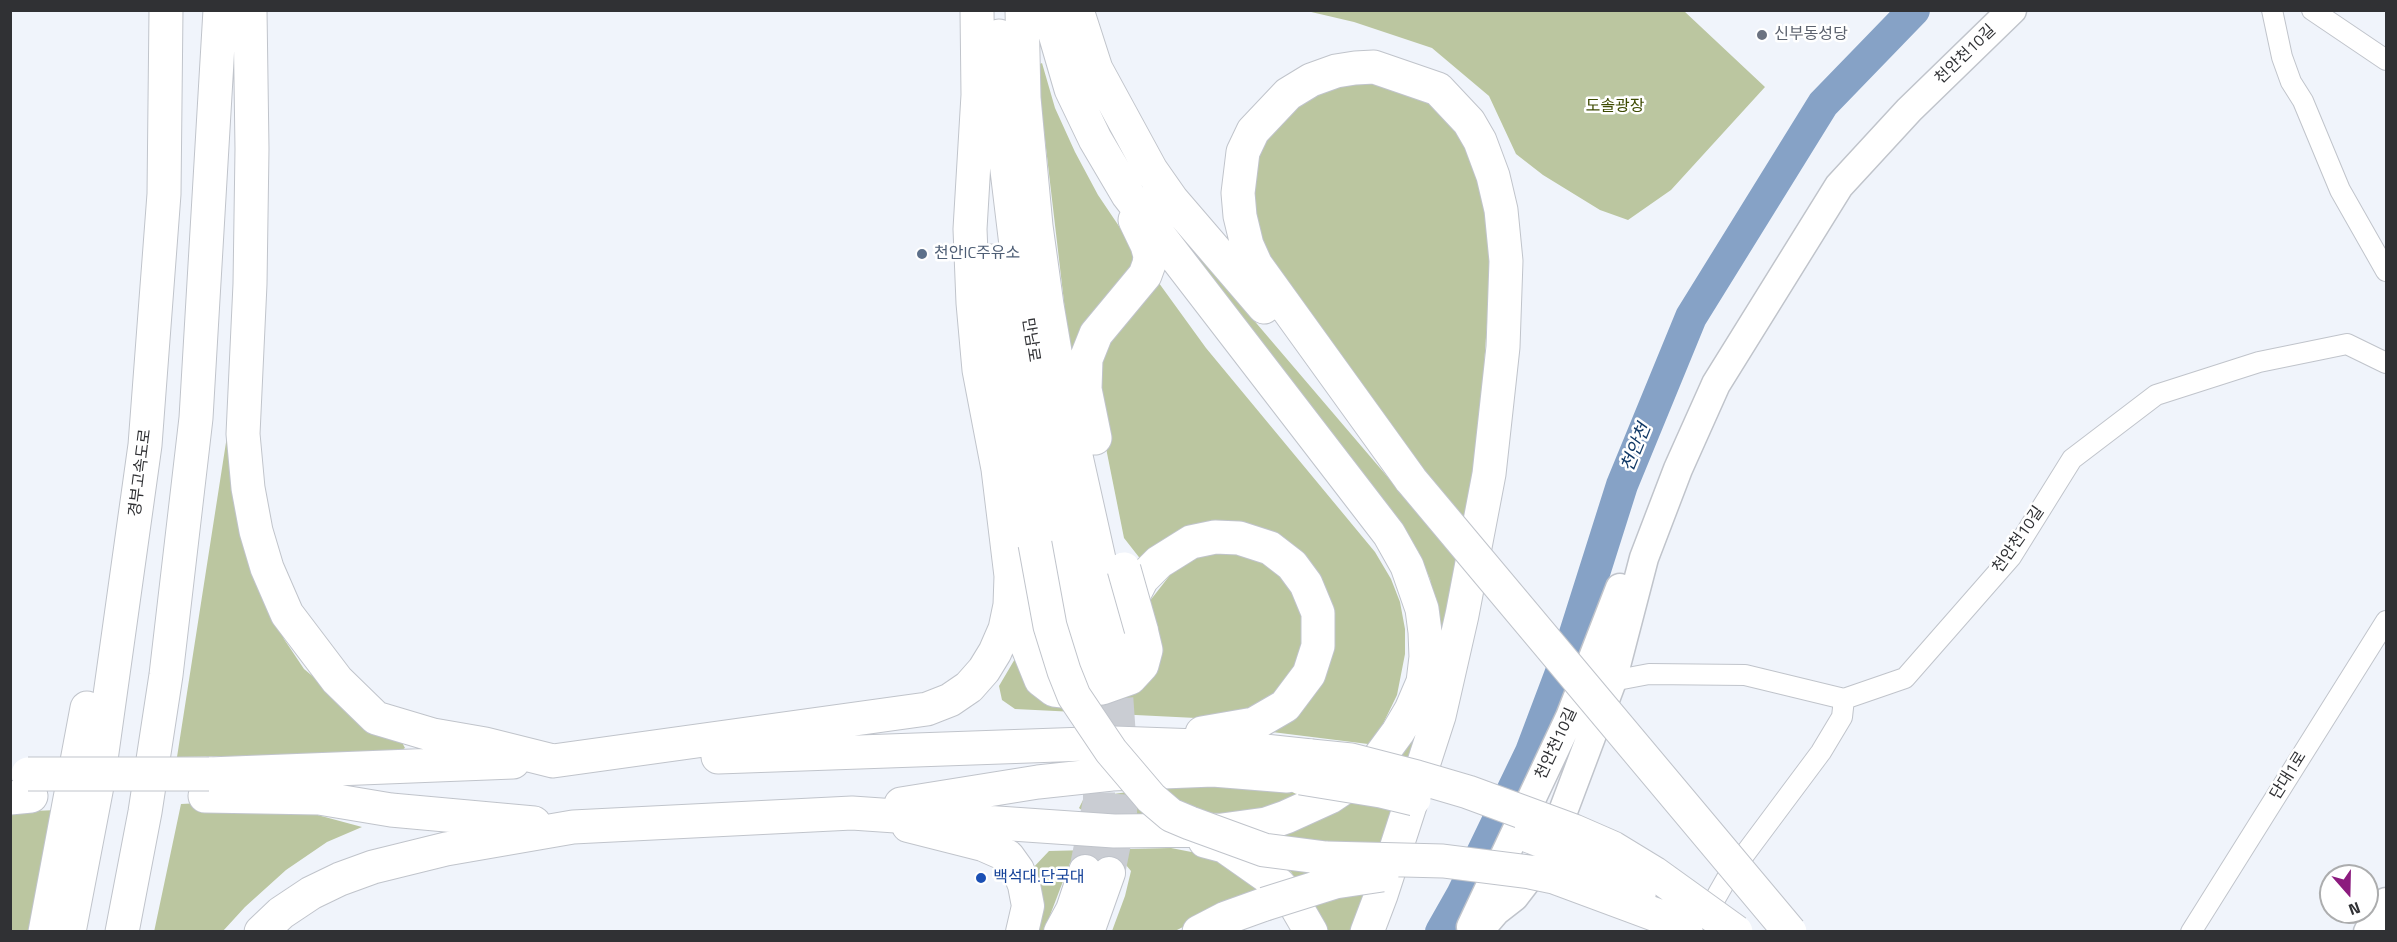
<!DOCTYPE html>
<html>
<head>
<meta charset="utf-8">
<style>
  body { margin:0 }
  #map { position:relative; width:2397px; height:942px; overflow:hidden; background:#f0f4fb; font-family:"Titillium Web",sans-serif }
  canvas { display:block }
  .frame { position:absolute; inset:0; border:12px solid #303134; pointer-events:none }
  .north { position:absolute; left:2319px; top:864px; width:60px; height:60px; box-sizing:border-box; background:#fff; border:2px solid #acadae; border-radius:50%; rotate:160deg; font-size:16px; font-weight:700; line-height:24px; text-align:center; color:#303134 }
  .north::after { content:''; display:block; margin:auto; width:21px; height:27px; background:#8c1b7e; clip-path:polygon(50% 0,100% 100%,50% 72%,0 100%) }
</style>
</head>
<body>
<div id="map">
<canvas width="2397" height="942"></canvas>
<div class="frame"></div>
<div class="north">N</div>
</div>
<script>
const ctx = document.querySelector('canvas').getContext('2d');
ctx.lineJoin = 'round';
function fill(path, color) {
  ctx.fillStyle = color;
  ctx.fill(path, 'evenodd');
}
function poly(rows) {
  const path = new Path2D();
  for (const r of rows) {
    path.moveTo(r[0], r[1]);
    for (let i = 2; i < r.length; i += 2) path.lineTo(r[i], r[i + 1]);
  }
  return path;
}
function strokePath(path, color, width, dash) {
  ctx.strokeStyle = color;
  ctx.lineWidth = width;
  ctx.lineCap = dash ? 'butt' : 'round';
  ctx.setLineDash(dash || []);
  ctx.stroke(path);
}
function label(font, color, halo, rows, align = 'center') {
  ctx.font = font + ' "Titillium Web","Noto Sans KR",sans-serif';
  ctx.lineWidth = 5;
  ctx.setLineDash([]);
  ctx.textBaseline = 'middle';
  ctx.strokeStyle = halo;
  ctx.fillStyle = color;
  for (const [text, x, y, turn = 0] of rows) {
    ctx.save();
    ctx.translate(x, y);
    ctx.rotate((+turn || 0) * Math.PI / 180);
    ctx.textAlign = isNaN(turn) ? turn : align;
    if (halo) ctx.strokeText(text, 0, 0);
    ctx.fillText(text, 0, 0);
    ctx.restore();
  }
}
fill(poly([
  [1307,11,1684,11,1765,87,1671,190,1628,220,1600,210,1543,175,1516,154,1489,96,1432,48,1354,22],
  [1042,63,1055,108,1075,152,1098,195,1139,256,1073,379,1037,71,1038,65],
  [1370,81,1410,90,1444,113,1466,148,1485,204,1489,232,1490,279,1478,455,1442,641,1430,579,1418,551,1161,224,1107,131,1113,133,1228,290,1409,502,1258,251,1253,165,1267,137,1308,92],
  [1156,279,1206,348,1375,552,1391,579,1400,602,1405,629,1405,654,1397,695,1380,730,1368,744,1264,731,1333,646,1335,629,1332,615,1285,543,1142,561,1124,538,1103,433,1095,362],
  [232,404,264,590,284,639,304,669,352,709,398,735,405,748,398,753,177,757],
  [1240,551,1264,562,1287,581,1299,598,1306,645,1282,692,1241,715,1196,718,1015,709,1002,700,999,686,1019,652,1149,602,1174,570,1200,554],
  [1421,727,1356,931,1325,931,1314,906,1291,872,1273,859,1264,831],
  [1172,786,1231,787,1308,793,1271,808,1217,819,1085,813,1079,808,1084,798],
  [262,800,362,827,327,842,286,870,245,907,223,931,154,932,181,804],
  [57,810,33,931,11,931,10,812],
  [1171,848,1217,857,1262,887,1175,931,1112,931,1125,896,1131,871,1126,865,1081,859,1070,863,1044,931,1032,931,1031,870,1049,851]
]), '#bbc6a0');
strokePath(poly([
  [1441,932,1462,895,1531,752,1571,646,1622,485,1691,317,1823,104,1914,10]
]), '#86a2c6', 32);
strokePath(poly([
  [1085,871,1099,801,1099,750],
  [1109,873,1121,813,1123,780,1115,665]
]), '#cacdd3', 32, [32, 16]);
const street = poly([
  [2272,10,2282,57,2291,82,2303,101,2340,190,2386,271],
  [2312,10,2386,60],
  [1612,681,1649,674,1745,675,1844,699,1905,678,2011,557,2072,459,2156,395,2259,362,2347,344,2386,363],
  [1703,920,1727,878,1821,752,1842,717,1844,699],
  [2191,932,2386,621]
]);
const secondary = poly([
  [1471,927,1570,717,1620,588],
  [1478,932,1496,911,1514,897,1547,854,1612,681,1644,558,1678,469,1716,384,1839,186,1909,110,2012,10],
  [2368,932,2386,902]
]);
const primary = poly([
  [908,826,983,845,1008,856,1018,870,1024,885,1028,906,1022,932],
  [1060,932,1072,910,1085,871],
  [1088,932,1109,873]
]);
const highway = poly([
  [250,10,252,149,250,284,243,434,248,488,256,531,267,568,287,614,337,680,376,718,433,735,485,744,553,761,927,709,950,700,969,687,984,670,995,652,1005,629,1010,605,1011,576],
  [977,10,978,95,970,229,973,303,979,370,998,469,1011,576,1026,643,1041,680,1054,690,1063,691,1102,688,1130,678,1142,665,1146,650,1141,629],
  [1022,10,1024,98,1036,226,1047,305,1063,398,1101,568,1115,665],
  [1077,10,1096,69,1151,170,1172,200,1264,307],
  [999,36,1003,137,1019,270,1053,483,1091,666],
  [991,261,1010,402,1035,544],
  [1095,438,1085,389,1086,359,1096,334,1145,275,1149,264,1150,256,1147,245,1135,220],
  [1123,616,1142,579,1159,562,1191,542,1215,537,1239,538,1270,548,1292,565,1306,584,1318,613,1318,646,1309,674,1285,706,1254,724,1202,733],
  [718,757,1114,743,1227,747,1311,756],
  [209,774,513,762],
  [205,796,319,798,391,810,534,823],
  [10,798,31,796],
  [901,804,1038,782,1112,774,1213,770,1287,776],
  [1205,841,1224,846,1278,884,1293,901,1311,932],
  [45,932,87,708],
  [69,932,98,781,145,445,164,194,166,10],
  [122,932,145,812,166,675,196,418,220,10],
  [261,932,281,913,311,893,340,879,373,867,446,849,573,827,852,813,1114,831,1222,830,1266,824,1286,817,1330,797,1370,770,1398,732,1411,710,1423,682,1426,657,1425,632,1422,609,1407,566,1389,534,1128,195,1095,139,1071,89,1048,10],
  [1199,932,1226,918,1265,904],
  [1367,932,1381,895,1439,716,1462,615,1489,474,1503,347,1506,261,1501,210,1493,176,1480,141,1469,122,1438,89,1374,67,1355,68,1336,71,1311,80,1288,94,1253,131,1243,152,1238,193,1240,216,1247,245,1256,265,1411,480]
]);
strokePath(street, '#c0c4cb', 22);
strokePath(secondary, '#c0c4cb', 31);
strokePath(primary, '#c0c4cb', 34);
strokePath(highway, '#c0c4cb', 35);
strokePath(street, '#fff', 20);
strokePath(secondary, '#fff', 28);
strokePath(primary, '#fff', 32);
strokePath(highway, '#fff', 33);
const highwayBridge = poly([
  [1411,480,1790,932],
  [1035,544,1050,626,1064,671,1074,696,1111,751,1151,798,1171,815,1190,823,1264,850,1326,858,1443,861,1530,872,1554,877,1686,926],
  [1124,569,1141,629],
  [1311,756,1351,760,1417,777,1468,792,1574,831,1613,848,1654,873,1736,932],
  [28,774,209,774],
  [1301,778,1381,791,1414,799],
  [1529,836,1550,844,1608,874,1639,895],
  [1265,904,1335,882,1382,875]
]);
strokePath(highwayBridge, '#c0c4cb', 35, []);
strokePath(highwayBridge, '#fff', 33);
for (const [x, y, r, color] of [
  [1762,35,6,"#6b7280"],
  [922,254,6,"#5c6f8a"],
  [981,878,6,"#1a4fb4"]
]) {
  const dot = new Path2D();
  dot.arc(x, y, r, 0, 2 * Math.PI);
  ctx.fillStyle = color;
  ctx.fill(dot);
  strokePath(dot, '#fff', 2);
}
label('16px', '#5b616d', '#fff', [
  ["신부동성당",1774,35]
], 'left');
label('16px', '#303134', '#fff', [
  ["천안천10길",1966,55,-44],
  ["만남로",1030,340,81],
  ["경부고속도로",141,473,-83],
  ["천안천10길",2019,540,-55],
  ["천안천10길",1557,744,-65],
  ["단대1로",2289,776,-58]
]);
label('16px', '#3e4b03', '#fff', [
  ["도솔광장",1615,107]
]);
label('16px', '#4e5e75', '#fff', [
  ["천안IC주유소",934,254]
], 'left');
label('16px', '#164399', '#fff', [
  ["백석대.단국대",993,878]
], 'left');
label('italic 18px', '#113966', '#fff', [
  ["천안천",1637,448,-68]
]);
</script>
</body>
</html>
